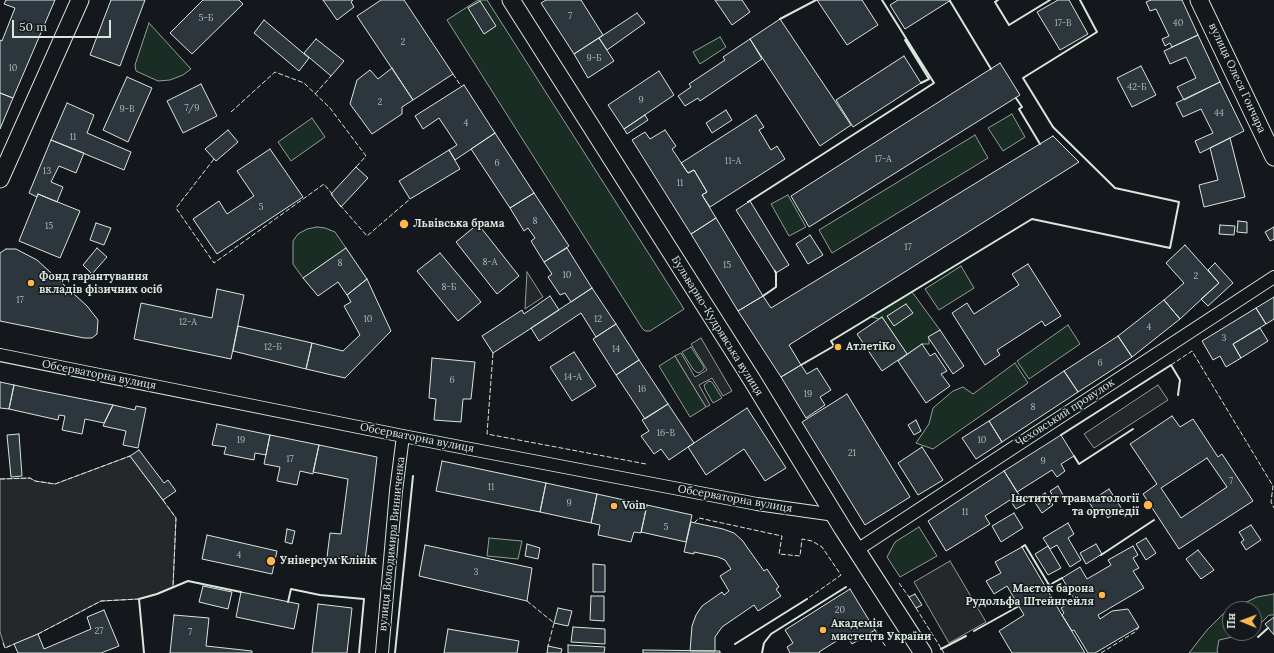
<!DOCTYPE html>
<html>
<head>
<meta charset="utf-8">
<style>
  body { margin:0 }
  #map { position:relative; width:1274px; height:653px; overflow:hidden; background:#14181c; font-family:Lora,serif }
  canvas { display:block }
  .north { position:absolute; left:1222px; top:601px; width:40px; height:40px; box-sizing:border-box; background:#14181c; border:1px solid #626a69; border-radius:50%; rotate:271deg; font-size:11px; font-weight:700; line-height:16px; text-align:center; color:#d8e6dc }
  .north::after { content:''; display:block; margin:auto; width:14px; height:18px; background:#ffb74d; clip-path:polygon(50% 0,100% 100%,50% 72%,0 100%) }
  .scale { position:absolute; left:12px; top:20px; width:99px; height:18px; box-sizing:border-box; border:2px solid #d8e6dc; border-top:0; padding-left:5px; font-size:12px; line-height:14px; white-space:nowrap; color:#d8e6dc; -webkit-text-stroke:3px #14181c; paint-order:stroke }
</style>
</head>
<body>
<div id="map">
<canvas width="1274" height="653"></canvas>
<div class="north">Пн</div>
<div class="scale">50 m</div>
</div>
<script>
const ctx = document.querySelector('canvas').getContext('2d');
ctx.lineJoin = 'round';
function fill(path, color) {
  ctx.fillStyle = color;
  ctx.fill(path, 'evenodd');
}
function poly(rows) {
  const path = new Path2D();
  for (const r of rows) {
    path.moveTo(r[0], r[1]);
    for (let i = 2; i < r.length; i += 2) path.lineTo(r[i], r[i + 1]);
  }
  return path;
}
function strokePath(path, color, width, dash) {
  ctx.strokeStyle = color;
  ctx.lineWidth = width;
  ctx.lineCap = dash ? 'butt' : 'round';
  ctx.setLineDash(dash || []);
  ctx.stroke(path);
}
function label(font, color, halo, rows, align = 'center') {
  ctx.font = font + ' Lora,serif';
  ctx.lineWidth = 3;
  ctx.setLineDash([]);
  ctx.textBaseline = 'middle';
  ctx.strokeStyle = halo;
  ctx.fillStyle = color;
  for (const [text, x, y, turn = 0] of rows) {
    ctx.save();
    ctx.translate(x, y);
    ctx.rotate((+turn || 0) * Math.PI / 180);
    ctx.textAlign = isNaN(turn) ? turn : align;
    if (halo) ctx.strokeText(text, 0, 0);
    ctx.fillText(text, 0, 0);
    ctx.restore();
  }
}
const green = poly([
  [478,0,487,0,684,309,650,331,645,331,642,328,447,20,478,0],
  [149,23,191,69,183,75,170,80,158,81,136,71,135,65,149,23],
  [720,37,726,47,700,64,693,52,720,37],
  [1012,114,1025,137,1003,151,988,128,1012,114],
  [312,118,325,137,291,161,278,142,312,118],
  [975,135,988,158,832,253,819,230,975,135],
  [788,195,806,227,789,236,771,204,788,195],
  [317,227,325,228,335,232,346,248,303,278,293,264,293,241,298,234,307,229,317,227],
  [961,266,974,288,939,310,925,289,961,266],
  [912,292,940,330,929,337,929,344,922,344,907,354,882,317,879,319,872,317,912,292],
  [1068,325,1080,344,1029,379,1017,361,1068,325],
  [691,347,704,367,704,369,699,373,696,372,693,369,682,352,691,347],
  [675,356,706,407,690,417,659,366,675,356],
  [1015,363,1028,383,933,449,916,443,929,424,933,408,953,391,963,387,973,394,1015,363],
  [709,381,712,382,722,398,713,403,705,389,704,385,709,381],
  [919,527,937,556,900,577,887,557,895,542,919,527],
  [489,538,522,541,518,559,487,556,489,538],
  [1274,594,1274,615,1269,615,1257,627,1254,628,1254,609,1232,609,1257,597,1274,594],
  [1230,610,1230,633,1244,633,1237,636,1219,640,1217,651,1218,653,1189,653,1207,630,1225,612,1230,610]
]);
fill(green, '#1a2d24');
strokePath(green, '#939e99', 1);
const parking = poly([
  [527,272,543,297,525,309,527,272],
  [701,338,732,391,723,396,712,378,699,385,710,405,706,407,675,356,681,353,695,377,707,370,691,344,701,338],
  [1158,385,1168,400,1094,448,1084,434,1158,385],
  [130,456,176,518,173,587,157,594,139,599,101,601,38,634,5,648,0,632,0,479,30,478,35,481,55,484,130,456],
  [950,561,986,622,949,643,914,582,950,561]
]);
fill(parking, '#24282b');
strokePath(parking, '#939e99', 1);
const building = poly([
  [6,0,55,0,13,98,0,93,0,40,2,41,15,8,4,4,6,0],
  [111,0,145,0,120,66,90,55,111,0],
  [203,0,239,0,243,4,192,54,170,33,203,0],
  [323,0,353,0,351,2,354,7,337,20,323,0],
  [381,0,404,0,453,74,413,100,357,16,381,0],
  [546,0,581,0,603,35,574,54,541,3,546,0],
  [715,0,742,0,750,12,732,25,715,0],
  [817,0,862,0,878,25,847,45,817,0],
  [898,0,951,0,905,29,890,5,898,0],
  [1058,0,1069,0,1088,34,1060,50,1037,12,1058,0],
  [1151,0,1182,0,1198,35,1172,47,1170,43,1165,46,1162,39,1169,36,1156,9,1150,11,1146,2,1151,0],
  [480,1,496,26,484,34,468,8,480,1],
  [637,13,645,23,607,50,599,38,637,13],
  [780,19,851,125,820,146,750,39,780,19],
  [264,20,309,58,299,71,254,33,264,20],
  [1198,35,1220,82,1184,100,1177,87,1196,78,1186,57,1170,64,1164,51,1198,35],
  [599,38,614,61,588,78,574,54,599,38],
  [316,39,344,61,331,76,304,53,316,39],
  [750,39,762,59,700,101,698,98,685,106,678,96,691,87,689,84,725,60,723,57,750,39],
  [904,56,921,83,853,127,836,100,904,56],
  [1000,63,1020,95,809,227,791,196,1000,63],
  [1141,66,1156,95,1132,107,1117,78,1141,66],
  [392,68,413,100,402,107,402,114,372,134,350,104,357,80,370,70,378,79,392,68],
  [659,71,674,95,624,129,608,105,659,71],
  [127,77,152,88,128,142,103,130,127,77],
  [1220,82,1244,131,1200,153,1195,141,1213,133,1201,109,1183,117,1176,103,1220,82],
  [201,84,217,116,183,133,167,101,201,84],
  [464,85,495,133,455,160,449,150,457,145,439,118,423,129,415,116,464,85],
  [0,93,13,98,0,129,0,93],
  [67,103,94,115,87,133,131,152,124,170,51,140,67,103],
  [726,110,732,120,712,133,706,123,726,110],
  [645,115,648,120,627,134,624,129,645,115],
  [756,115,764,127,759,130,771,150,777,146,785,159,710,207,702,195,707,192,694,170,688,173,681,163,756,115],
  [228,130,238,142,216,161,205,149,228,130],
  [665,130,676,146,672,149,688,173,694,170,707,192,702,195,716,218,691,234,632,140,645,132,650,139,665,130],
  [495,133,534,193,510,208,471,149,495,133],
  [1053,136,1079,162,789,345,801,365,781,377,738,311,763,296,771,308,1053,136],
  [1230,138,1245,197,1204,207,1199,185,1218,180,1210,148,1230,138],
  [51,140,84,153,76,173,59,166,51,182,63,187,57,202,38,194,37,197,29,193,51,140],
  [270,149,303,197,217,254,193,219,219,201,227,214,254,196,237,171,270,149],
  [449,150,460,169,410,199,399,181,449,150],
  [356,167,368,178,341,207,331,194,356,167],
  [534,193,569,246,544,262,531,241,535,238,528,228,524,231,510,208,534,193],
  [38,194,80,211,60,258,19,241,38,194],
  [750,201,789,265,776,273,736,210,750,201],
  [716,218,763,296,738,311,691,234,716,218],
  [1238,221,1247,222,1247,233,1237,232,1238,221],
  [96,223,111,228,104,245,90,240,96,223],
  [478,224,519,276,497,294,456,242,478,224],
  [1220,225,1235,226,1234,235,1219,234,1220,225],
  [1274,227,1274,239,1270,241,1265,232,1274,227],
  [810,235,823,255,808,264,796,244,810,235],
  [1185,245,1219,283,1180,319,1164,300,1184,283,1166,263,1185,245],
  [97,248,107,257,92,274,83,265,97,248],
  [346,248,367,279,347,295,338,282,318,296,303,278,346,248],
  [567,248,592,288,571,302,565,293,560,295,548,277,552,274,544,262,567,248],
  [6,249,16,249,37,260,87,306,98,320,97,334,92,338,84,338,0,321,0,253,6,249],
  [440,253,481,302,458,321,417,271,440,253],
  [1215,263,1233,283,1208,306,1201,299,1219,283,1208,270,1215,263],
  [1028,264,1061,316,1045,326,1042,321,997,350,1000,355,985,365,952,313,967,303,974,314,1019,285,1012,274,1028,264],
  [367,279,391,331,345,378,306,369,312,343,343,351,360,335,344,306,351,302,347,295,367,279],
  [592,288,616,324,596,337,581,313,539,341,531,328,592,288],
  [217,289,244,295,231,359,134,339,141,303,212,318,217,289],
  [550,296,559,310,493,353,482,336,522,310,524,314,550,296],
  [1274,297,1274,319,1266,324,1256,308,1274,297],
  [1164,300,1180,319,1132,357,1118,336,1164,300],
  [906,304,913,313,894,326,887,316,906,304],
  [1256,308,1266,324,1233,344,1241,358,1226,367,1220,356,1213,360,1202,341,1256,308],
  [882,317,907,354,882,371,857,334,882,317],
  [616,324,639,360,616,375,593,339,616,324],
  [238,326,312,343,306,369,233,351,238,326],
  [1260,328,1268,341,1241,358,1233,344,1260,328],
  [940,330,964,366,953,374,928,337,940,330],
  [1118,336,1132,357,1078,392,1064,371,1118,336],
  [922,344,930,356,935,353,947,371,941,374,950,386,926,403,898,361,922,344],
  [574,352,596,386,572,401,550,367,574,352],
  [432,358,475,362,471,399,463,399,461,422,434,420,436,399,429,398,432,358],
  [639,360,668,404,645,419,616,375,639,360],
  [801,365,807,374,817,368,831,390,820,397,825,405,806,418,781,377,801,365],
  [1064,371,1078,392,1002,442,989,421,1064,371],
  [0,382,14,385,9,409,0,408,0,382],
  [14,385,37,390,113,405,104,423,85,419,82,434,62,430,65,416,59,415,58,420,9,409,14,385],
  [847,394,910,497,865,525,802,422,847,394],
  [668,404,694,443,669,460,661,449,654,454,641,436,649,431,642,420,668,404],
  [113,405,135,410,136,406,146,408,138,448,123,445,126,431,103,426,113,405],
  [747,408,786,468,765,481,744,449,706,475,688,447,747,408],
  [1172,416,1180,427,1193,419,1218,457,1222,454,1253,501,1179,549,1143,494,1157,484,1130,444,1172,416],
  [1207,458,1227,487,1181,518,1161,488,1207,458],
  [916,420,921,431,914,435,908,425,916,420],
  [989,421,1002,442,976,459,962,438,989,421],
  [217,424,270,435,266,455,255,453,254,460,224,454,226,447,212,445,217,424],
  [19,434,22,476,11,477,7,435,19,434],
  [270,435,319,445,313,474,300,471,297,485,277,481,280,467,264,464,270,435],
  [1061,435,1074,456,1061,464,1065,471,1057,477,1052,470,1017,492,1004,471,1061,435],
  [319,445,377,457,365,561,327,557,330,533,341,534,348,479,313,472,319,445],
  [922,447,943,480,918,495,898,463,922,447],
  [139,450,164,483,168,480,176,491,163,500,130,456,139,450],
  [442,461,546,483,540,512,436,491,442,461],
  [1004,471,1025,504,1016,509,1010,500,985,516,990,524,946,551,928,521,1004,471],
  [546,483,597,494,591,523,540,512,546,483],
  [1058,486,1063,495,1055,500,1050,491,1058,486],
  [1109,489,1122,509,1108,518,1103,511,1097,515,1089,502,1109,489],
  [1045,493,1053,505,1042,513,1034,501,1045,493],
  [597,494,647,505,641,533,634,532,631,542,598,535,600,525,591,523,597,494],
  [647,505,692,515,686,542,641,532,647,505],
  [1014,513,1023,528,1001,542,992,526,1014,513],
  [691,522,723,529,734,533,742,540,764,571,767,569,779,587,776,589,781,596,758,611,754,605,722,627,715,637,715,651,690,651,692,626,696,615,702,606,722,592,724,595,729,591,720,576,731,569,725,560,718,557,694,552,694,554,684,552,691,522],
  [1068,523,1074,534,1068,538,1081,560,1070,567,1057,545,1050,549,1043,538,1068,523],
  [1251,525,1261,540,1246,550,1241,542,1244,540,1239,532,1251,525],
  [287,529,295,531,292,544,285,542,287,529],
  [207,535,277,551,272,574,202,559,207,535],
  [1146,538,1156,553,1146,560,1136,544,1146,538],
  [527,544,540,548,538,559,525,556,527,544],
  [1096,544,1102,554,1086,564,1080,553,1096,544],
  [425,545,532,568,527,601,419,576,425,545],
  [1048,546,1061,568,1048,575,1035,554,1048,546],
  [1133,546,1138,555,1133,558,1139,568,1133,571,1144,588,1098,615,1100,619,1112,611,1128,609,1139,627,1095,653,1088,653,1074,630,1072,631,1062,615,1064,613,1061,608,1075,600,1062,578,1080,567,1087,579,1111,565,1108,560,1133,546],
  [1022,547,1062,615,1085,653,1012,653,999,631,1024,615,1007,586,994,594,986,581,1001,573,995,562,1022,547],
  [1198,550,1214,570,1201,579,1186,559,1198,550],
  [593,564,605,565,605,592,593,592,593,564],
  [203,586,232,592,228,609,199,602,203,586],
  [850,589,875,630,852,644,846,635,819,652,820,653,790,653,787,647,793,643,785,630,850,589],
  [241,592,299,604,294,629,236,617,241,592],
  [915,594,922,605,916,608,909,597,915,594],
  [591,596,604,596,604,621,590,620,591,596],
  [318,604,352,608,347,653,312,653,318,604],
  [558,608,572,611,568,626,554,623,558,608],
  [104,610,119,646,101,653,18,653,14,644,38,634,44,649,91,629,87,617,104,610],
  [174,615,209,618,206,646,252,651,252,653,170,653,174,615],
  [1274,617,1274,635,1265,624,1274,617],
  [573,627,605,629,605,644,571,642,573,627],
  [448,629,519,641,517,653,444,653,448,629],
  [568,645,605,647,604,653,568,653,568,645],
  [548,646,562,649,561,653,547,653,548,646],
  [643,650,720,651,720,653,643,653,643,650]
]);
fill(building, '#2c363c');
strokePath(building, '#d8e6dc', 1);
const street = poly([
  [0,355,403,436,757,504,835,515],
  [857,550,1274,277],
  [382,653,396,491,403,436]
]);
const secondary = poly([
  [511,0,752,380,843,529,923,653],
  [1199,0,1274,157],
  [0,179,80,0]
]);
strokePath(street, '#d8e6dc', 14);
strokePath(secondary, '#d8e6dc', 19);
strokePath(street, '#14181c', 12);
strokePath(secondary, '#14181c', 17);
strokePath(poly([
  [453,74,461,86],
  [315,94,331,76],
  [231,112,275,72,304,83,330,108,366,156,356,167],
  [214,159,176,208,214,263,324,184,333,195],
  [340,205,367,236,410,199],
  [493,353,487,434,646,464],
  [1171,365,1192,351,1273,486,1271,502,1274,508],
  [0,479,30,478,35,481,55,484,130,456],
  [163,500,176,518,173,587],
  [694,523,699,518,782,536,779,554,800,556,802,539,812,541,822,547,841,575,807,599],
  [899,583,909,597],
  [1049,585,1053,583],
  [527,601,554,623,548,646],
  [916,608,944,653],
  [875,630,886,647],
  [38,634,101,601,139,599],
  [3,643,5,648,14,644],
  [1101,653,1135,632,1139,627]
]), '#d8e6dc', 1, [5, 2]);
strokePath(poly([
  [998,0,995,2,1009,25,1050,0],
  [950,1,991,69],
  [780,19,816,0],
  [905,40,929,79,921,83],
  [1016,98,1022,107,1019,109,1040,144],
  [748,202,934,83,882,0],
  [763,296,776,287,776,273,775,271],
  [801,365,834,346,831,341,1032,219,1170,248,1179,202,1115,188,1053,127,1023,78,1097,32,1080,0],
  [1061,435,1171,365,1180,380,1178,395],
  [1074,456,1079,464,1133,429],
  [1022,547,1025,545,1049,585],
  [1101,555,1154,520],
  [1053,583,1062,578],
  [288,602,291,589,320,595,364,599,359,653],
  [974,631,1019,606],
  [1258,637,1268,628],
  [735,644,807,599],
  [941,649,966,636],
  [144,653,139,599,157,594,188,581,241,592],
  [395,653,413,476],
  [762,653,764,643,771,634,846,587]
]), '#d8e6dc', 2);
for (const [x, y, r, color] of [
  [404,224,5,"#ffb74d"],
  [31,283,4,"#ffb74d"],
  [838,347,4,"#ffb74d"],
  [1148,505,5,"#ffb74d"],
  [614,506,4,"#ffb74d"],
  [271,561,5,"#ffb74d"],
  [1102,595,4,"#ffb74d"],
  [823,630,4,"#ffb74d"]
]) {
  const dot = new Path2D();
  dot.arc(x, y, r, 0, 2 * Math.PI);
  ctx.fillStyle = color;
  ctx.fill(dot);
  strokePath(dot, '#14181c', 1.5);
}
label('9px', '#adbab4', null, [
  ["7",570,16],
  ["5-Б",206,18],
  ["17-В",1063,23],
  ["40",1178,23],
  ["2",403,42],
  ["9-Б",594,58],
  ["10",13,68],
  ["42-Б",1137,87],
  ["9",641,100],
  ["2",380,102],
  ["7/9",192,108],
  ["9-В",127,109],
  ["44",1219,113],
  ["4",466,123],
  ["11",73,137],
  ["17-А",883,159],
  ["11-А",733,161],
  ["6",497,163],
  ["13",47,171],
  ["11",680,183],
  ["5",261,207],
  ["8",535,221],
  ["15",49,226],
  ["17",908,247],
  ["8-А",490,262],
  ["8",340,263],
  ["15",727,265],
  ["10",567,275],
  ["2",1196,276],
  ["8-Б",449,287],
  ["17",20,300],
  ["10",368,319],
  ["12",598,319],
  ["12-А",188,322],
  ["4",1149,327],
  ["3",1224,338],
  ["12-Б",273,347],
  ["14",616,349],
  ["6",1100,363],
  ["14-А",573,377],
  ["6",452,380],
  ["16",642,389],
  ["19",808,394],
  ["8",1033,407],
  ["16-В",666,433],
  ["19",241,440],
  ["10",982,440],
  ["21",852,453],
  ["17",290,459],
  ["9",1043,461],
  ["7",1231,481],
  ["11",491,487],
  ["9",569,503],
  ["11",965,512],
  ["5",666,527],
  ["4",239,555],
  ["3",476,572],
  ["20",840,610],
  ["27",99,631],
  ["7",190,632]
]);
label('11px', '#d8e6dc', '#14181c', [
  ["вулиця Олеся Гончара",1237,78,65],
  ["Бульварно-Кудрявська вулиця",717,326,58],
  ["Обсерваторна вулиця",99,375,11],
  ["Чеховський провулок",1065,413,-33],
  ["Обсерваторна вулиця",417,438,11],
  ["Обсерваторна вулиця",735,499,10],
  ["вулиця Володимира Винниченка",392,544,-84]
]);
label('bold 11px', '#d8e6dc', '#14181c', [
  ["Львівська брама",413,224],
  ["Фонд гарантування",39,277],
  ["вкладів фізичних осіб",39,290],
  ["АтлетіКо",846,347],
  ["Інститут травматології",1139,499,"right"],
  ["та ортопедії",1139,512,"right"],
  ["Voin",622,506],
  ["Універсум Клінік",280,561],
  ["Маєток барона",1094,589,"right"],
  ["Рудольфа Штейнгейля",1094,602,"right"],
  ["Академія",831,624],
  ["мистецтв України",831,637]
], 'left');
</script>
</body>
</html>
